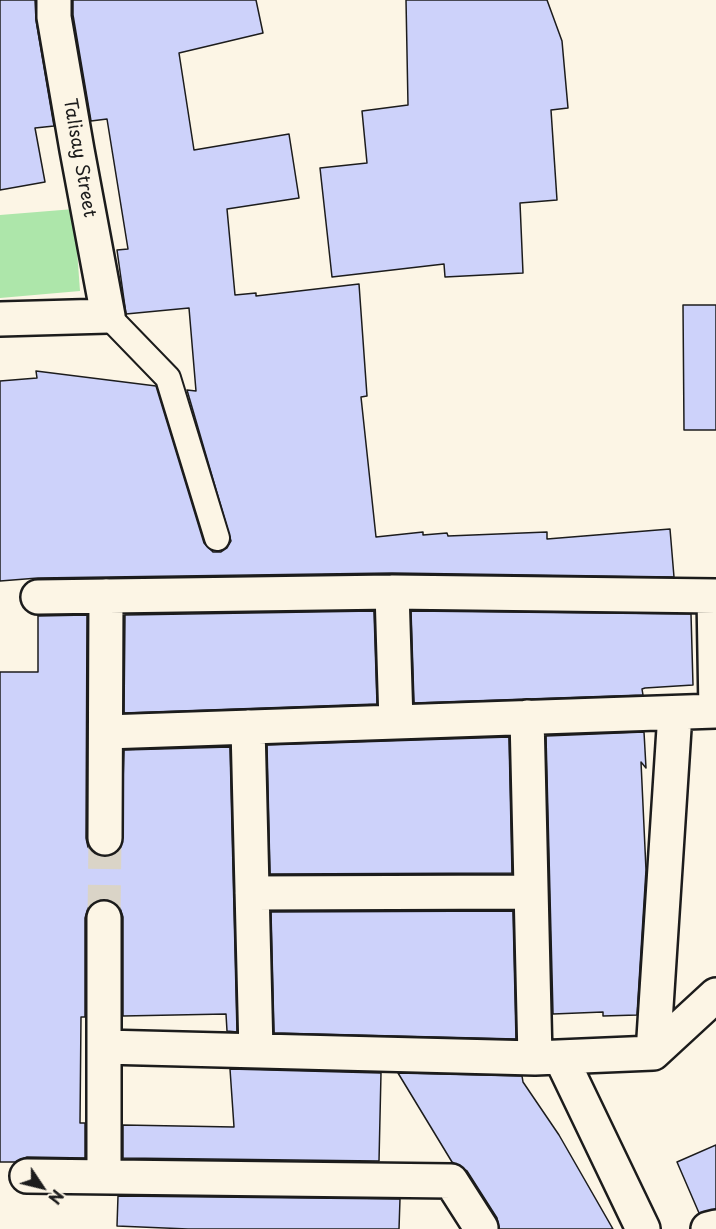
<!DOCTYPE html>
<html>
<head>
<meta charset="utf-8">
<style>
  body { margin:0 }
  #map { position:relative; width:716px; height:1229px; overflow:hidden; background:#fcf5e5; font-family:"Playpen Sans",sans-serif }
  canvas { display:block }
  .north { position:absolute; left:12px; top:1157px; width:60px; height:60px; -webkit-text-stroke:4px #fcf5e5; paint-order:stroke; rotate:125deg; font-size:16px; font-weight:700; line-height:24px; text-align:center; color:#1c1c1c }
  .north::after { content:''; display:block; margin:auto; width:21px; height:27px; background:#1c1c1c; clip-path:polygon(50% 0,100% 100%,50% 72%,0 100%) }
</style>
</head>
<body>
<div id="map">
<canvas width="716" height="1229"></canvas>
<div class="north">N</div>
</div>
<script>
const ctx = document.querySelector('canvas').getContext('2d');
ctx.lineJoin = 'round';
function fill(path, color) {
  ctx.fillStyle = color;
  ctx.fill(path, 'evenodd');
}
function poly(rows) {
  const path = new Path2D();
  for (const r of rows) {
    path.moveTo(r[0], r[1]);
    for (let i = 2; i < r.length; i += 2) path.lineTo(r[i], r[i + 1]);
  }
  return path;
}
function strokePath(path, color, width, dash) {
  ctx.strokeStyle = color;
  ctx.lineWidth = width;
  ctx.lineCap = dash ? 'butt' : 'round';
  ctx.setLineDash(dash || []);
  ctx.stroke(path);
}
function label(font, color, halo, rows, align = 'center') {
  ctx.font = font + ' "Playpen Sans",sans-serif';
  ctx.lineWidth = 4.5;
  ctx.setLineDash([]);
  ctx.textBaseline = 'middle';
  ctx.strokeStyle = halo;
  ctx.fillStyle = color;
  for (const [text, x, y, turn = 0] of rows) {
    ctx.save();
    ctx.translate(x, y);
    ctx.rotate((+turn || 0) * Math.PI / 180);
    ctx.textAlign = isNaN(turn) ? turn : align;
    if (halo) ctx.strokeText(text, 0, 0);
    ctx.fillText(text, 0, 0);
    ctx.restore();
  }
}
fill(poly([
  [74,209,80,291,0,298,0,215]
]), '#ade6aa');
const building = poly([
  [0,0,35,0,36,20,54,126,35,128,45,182,0,190,0,0],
  [73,0,256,0,263,33,179,53,194,150,289,134,299,198,227,209,235,295,256,293,256,296,359,284,367,396,361,397,376,537,423,532,423,535,447,533,448,536,547,532,547,539,670,529,674,577,392,573,38,578,0,581,0,381,37,378,36,371,156,386,204,543,213,552,221,552,227,548,231,541,187,390,196,391,189,308,126,314,117,250,128,249,107,119,91,121,73,15,73,0],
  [406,0,547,0,562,41,568,108,551,110,557,200,520,203,523,273,445,277,444,264,332,277,320,168,367,163,362,111,408,105,406,0],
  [683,305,716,305,716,430,684,430,683,305],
  [374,611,377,704,124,713,125,615,374,611],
  [411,611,691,614,693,685,645,688,642,689,643,695,414,703,411,611],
  [87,615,86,838,88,847,95,854,104,857,114,855,121,847,124,750,230,747,237,1032,227,1031,226,1014,123,1016,123,917,120,908,113,902,105,899,95,902,88,908,85,918,85,1017,81,1017,80,1123,85,1123,85,1158,27,1157,15,1162,0,1162,0,672,38,672,38,616,87,615],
  [644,732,646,768,641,762,646,870,637,1015,603,1016,603,1012,553,1014,546,736,644,732],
  [509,737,512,873,270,874,267,745,509,737],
  [513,911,516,1039,274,1033,271,912,513,911],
  [230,1069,381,1073,379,1161,123,1158,123,1125,234,1127,230,1069],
  [398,1073,522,1076,523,1082,559,1135,613,1229,499,1229,497,1218,467,1171,452,1162,398,1073],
  [716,1145,716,1209,699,1213,677,1162,716,1145],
  [118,1196,400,1199,399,1229,188,1229,117,1226,118,1196]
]);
fill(building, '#cdd2fa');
strokePath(building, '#1c1c1c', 1.5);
strokePath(poly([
  [104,918,105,838]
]), '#dad4c7', 33, [33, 16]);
const lane = poly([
  [108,316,168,378,217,538]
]);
const street = poly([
  [0,319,108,316,77,150,54,17,54,0],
  [392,592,396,722],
  [714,596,716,711],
  [38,597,392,592,716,596],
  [527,717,535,1058],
  [248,727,256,1051],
  [106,732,716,711],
  [105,838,106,596],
  [252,893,531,892],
  [104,1047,535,1058,653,1053,716,995],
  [653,1053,675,713],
  [561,1058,643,1229],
  [27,1176,451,1181,481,1228],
  [104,1177,104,918]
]);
const secondary = poly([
  [708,1229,716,1227]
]);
strokePath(lane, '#1c1c1c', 28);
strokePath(street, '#1c1c1c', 38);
strokePath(secondary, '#1c1c1c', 38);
strokePath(lane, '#fcf5e5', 24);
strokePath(street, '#fcf5e5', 33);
strokePath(secondary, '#fcf5e5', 33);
label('18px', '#1c1c1c', '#fcf5e5', [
  ["Talisay Street",79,158,80]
]);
</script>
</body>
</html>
